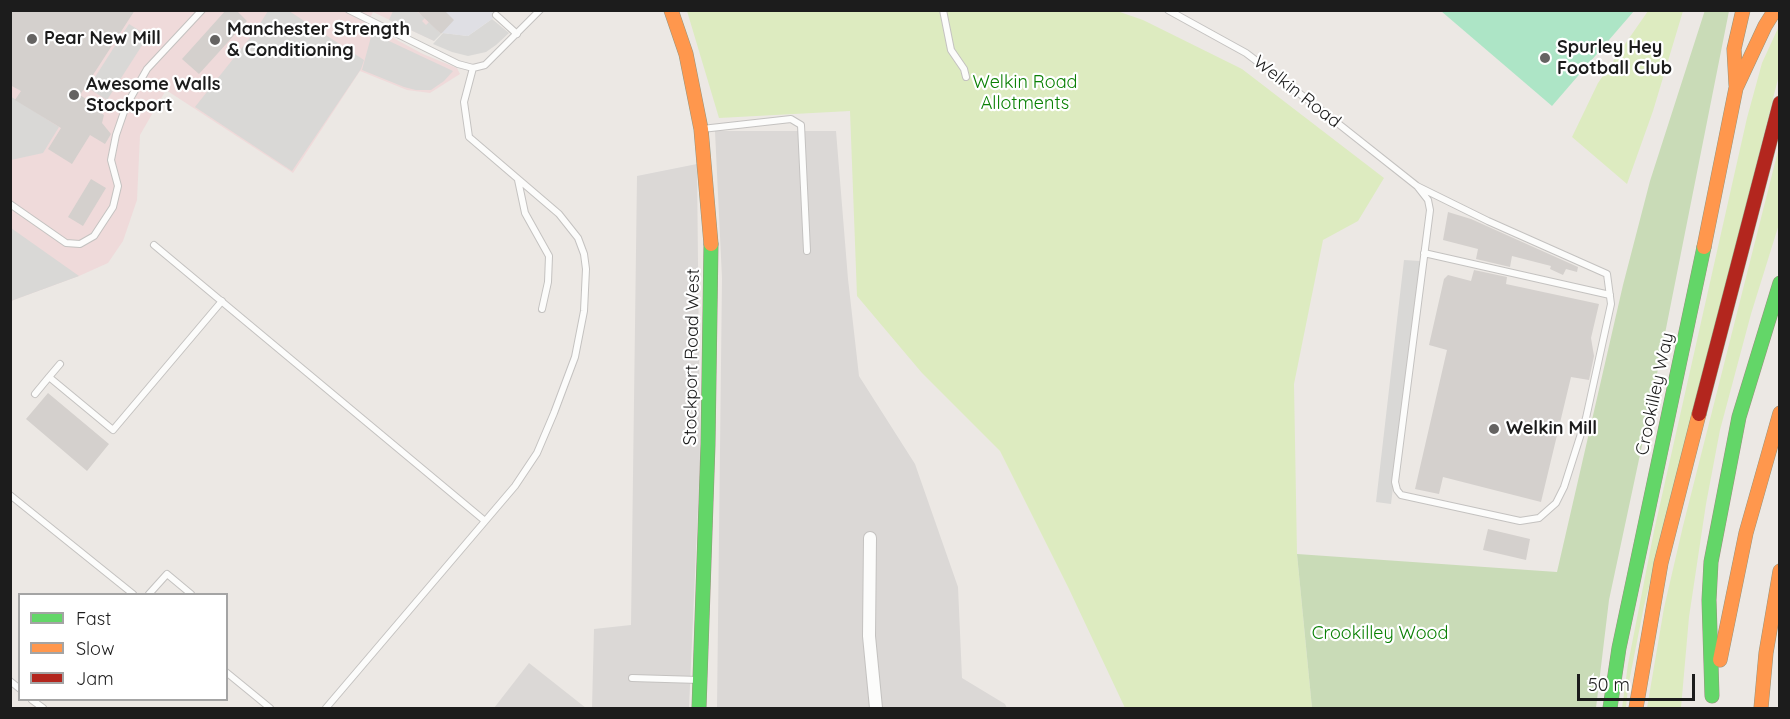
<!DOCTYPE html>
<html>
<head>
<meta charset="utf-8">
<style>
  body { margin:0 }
  #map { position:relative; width:1790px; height:719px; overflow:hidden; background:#ece8e4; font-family:Quicksand,sans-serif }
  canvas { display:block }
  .frame { position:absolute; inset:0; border:12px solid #1c1c1c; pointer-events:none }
  .legend { position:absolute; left:18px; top:593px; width:210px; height:108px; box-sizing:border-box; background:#fff; border:2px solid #a4a4a4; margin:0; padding:8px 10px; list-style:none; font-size:18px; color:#1c1c1c }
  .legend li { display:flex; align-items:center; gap:12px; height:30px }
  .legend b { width:30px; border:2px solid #a4a4a4 }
  .scale { position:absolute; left:1577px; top:674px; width:118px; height:27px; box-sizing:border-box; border:3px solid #1c1c1c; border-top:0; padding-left:8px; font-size:18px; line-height:21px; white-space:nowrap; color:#1c1c1c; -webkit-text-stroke:4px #fff; paint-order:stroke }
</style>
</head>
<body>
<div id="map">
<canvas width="1790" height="719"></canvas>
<div class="frame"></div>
<ul class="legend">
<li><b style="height:8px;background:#63d668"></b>Fast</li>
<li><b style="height:8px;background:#ff974d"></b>Slow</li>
<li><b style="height:8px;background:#b3261e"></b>Jam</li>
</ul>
<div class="scale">50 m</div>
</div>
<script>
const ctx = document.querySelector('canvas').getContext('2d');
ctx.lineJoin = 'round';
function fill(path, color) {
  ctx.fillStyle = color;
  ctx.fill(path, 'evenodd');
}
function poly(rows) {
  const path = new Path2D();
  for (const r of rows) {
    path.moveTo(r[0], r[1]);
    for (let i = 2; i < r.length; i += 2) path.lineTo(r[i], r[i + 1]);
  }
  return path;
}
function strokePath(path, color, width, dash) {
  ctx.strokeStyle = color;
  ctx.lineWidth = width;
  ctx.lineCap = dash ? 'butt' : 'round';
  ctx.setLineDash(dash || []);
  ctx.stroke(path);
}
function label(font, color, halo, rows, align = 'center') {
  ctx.font = font + ' Quicksand,sans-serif';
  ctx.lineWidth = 4.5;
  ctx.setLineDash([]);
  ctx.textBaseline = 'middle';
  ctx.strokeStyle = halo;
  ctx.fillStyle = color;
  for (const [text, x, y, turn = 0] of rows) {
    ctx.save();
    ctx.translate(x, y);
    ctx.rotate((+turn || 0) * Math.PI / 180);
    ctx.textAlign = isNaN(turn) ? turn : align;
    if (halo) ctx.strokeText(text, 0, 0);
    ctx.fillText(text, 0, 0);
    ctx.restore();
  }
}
fill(poly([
  [715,131,836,131,848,279,859,376,915,464,958,587,962,678,1005,704,1007,708,717,708,722,278],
  [697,164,700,462,689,708,592,708,594,629,631,625,637,176],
  [529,663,586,708,494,708]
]), '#dbd8d6');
fill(poly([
  [10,11,444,11,434,41,373,12,367,24,423,54,457,68,460,74,430,93,407,90,360,71,293,173,166,90,140,135,137,200,123,241,108,263,79,276,11,301]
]), '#efdada');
fill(poly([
  [268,11,289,11,364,60,361,69,292,171,195,107,256,30],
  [393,11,416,11,425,18,422,21,426,25,429,22,441,34,434,41,389,20],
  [492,19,509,33,496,45,486,52,468,56,452,52,433,44,443,33,468,36],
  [129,24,148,36,107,100,88,88],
  [372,33,453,71,444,81,431,90,416,90,404,87,362,70],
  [10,96,59,127,43,153,11,160],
  [11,228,79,276,11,301],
  [1404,260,1420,261,1391,504,1376,502]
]), '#d9d8d6');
fill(poly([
  [687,11,1117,11,1143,20,1242,69,1384,178,1358,221,1323,240,1294,384,1297,554,1312,708,1125,708,1069,589,1000,451,922,373,857,296,850,111,719,118],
  [1648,11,1683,11,1653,111,1627,184,1572,137,1598,83],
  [1779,26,1779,75,1644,606,1628,687,1626,708,1622,708,1628,664,1654,531,1747,118,1762,63],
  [1779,147,1779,224,1751,314,1720,430,1706,504,1689,617,1681,708,1647,708,1664,608,1683,526]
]), '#ddebc0');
fill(poly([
  [1705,10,1729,11,1654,389,1609,600,1596,708,1312,708,1297,554,1557,572,1623,285,1650,181]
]), '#c9dbb7');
fill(poly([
  [1441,11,1634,11,1552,106]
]), '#ade5c6');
fill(poly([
  [444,11,500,11,492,19,468,36,442,33]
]), '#dfdfe4');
fill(poly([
  [10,10,135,10,80,95,95,105,93,108,104,115,102,123,111,134,105,144,90,135,72,164,48,149,61,128,15,100,21,91,10,85],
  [226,10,236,10,247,21,199,74,182,59],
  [416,10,444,10,454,20,441,34],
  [91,179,106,188,83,226,68,217],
  [1448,212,1471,219,1578,267,1577,272,1566,269,1563,275,1550,269,1551,266,1512,256,1510,267,1476,259,1478,249,1443,240],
  [1474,270,1507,277,1506,284,1599,304,1591,338,1594,356,1589,380,1571,377,1541,502,1443,477,1439,494,1415,489,1447,350,1429,345,1444,279,1448,275,1471,281],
  [48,393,109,444,87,471,26,419],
  [1488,529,1530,539,1526,560,1483,550]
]), '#d4d0cd');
const lane = poly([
  [349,10,458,64,473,68,485,65,540,10],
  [943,10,951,50,964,69,966,77],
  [1168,10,1246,53,1316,106,1417,186,1488,221,1607,274,1611,304,1586,418,1564,487,1556,503,1539,518,1520,521,1401,495,1397,490,1395,482,1430,210,1428,200,1417,186],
  [496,15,517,34],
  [702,129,791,119,801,125,807,251],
  [518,180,525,213,549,256,548,282,542,309],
  [10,204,66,243,80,244,94,236,113,207,118,186,111,160,116,135,126,106,147,69,202,10],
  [154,245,485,521],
  [1424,253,1610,295],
  [49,377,60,364],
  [35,394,49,377,113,430,222,301],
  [10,495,133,594],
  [149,594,167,574,191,594],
  [226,672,270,708],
  [632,678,699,680],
  [10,681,20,689],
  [32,700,43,708],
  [326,708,515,486,537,453,554,413,575,357,584,311,586,269,584,254,578,238,559,214,469,137,464,102,473,68]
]);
const street = poly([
  [870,538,869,636,876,708]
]);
const fast = poly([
  [1712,696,1709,600,1711,562,1739,417,1780,283],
  [699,708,708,444,711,244],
  [1610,708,1619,648,1704,247]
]);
const slow = poly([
  [671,10,686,54,701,129,711,244],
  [1736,85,1734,49,1743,10],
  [1704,247,1736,88,1765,26,1775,10],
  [1720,660,1746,533,1780,413],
  [1636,708,1661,563,1699,414],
  [1761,708,1766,653,1780,571]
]);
const jam = poly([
  [1699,414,1780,103]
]);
strokePath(lane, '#c4c2c0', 8);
strokePath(street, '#c4c2c0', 14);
strokePath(fast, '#96947c', 15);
strokePath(slow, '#96947c', 15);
strokePath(jam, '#96947c', 15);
strokePath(lane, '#fcfcfb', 6);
strokePath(street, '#fcfcfb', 12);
strokePath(fast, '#63d668', 14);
strokePath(slow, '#ff974d', 14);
strokePath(jam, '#b3261e', 14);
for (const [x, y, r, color] of [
  [32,39,6,"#656362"],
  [215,40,6,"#656362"],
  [1545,58,6,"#656362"],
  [74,95,6,"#656362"],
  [1494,429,6,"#656362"]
]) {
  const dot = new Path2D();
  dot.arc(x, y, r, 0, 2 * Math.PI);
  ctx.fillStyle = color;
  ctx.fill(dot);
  strokePath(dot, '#fff', 2);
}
label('bold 18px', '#1c1c1c', '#fff', [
  ["Manchester Strength",227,30],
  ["& Conditioning",227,51],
  ["Pear New Mill",44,39],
  ["Spurley Hey",1557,48],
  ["Football Club",1557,69],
  ["Awesome Walls",86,85],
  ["Stockport",86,106],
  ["Welkin Mill",1506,429]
], 'left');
label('18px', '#0a8004', '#fff', [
  ["Welkin Road",1025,83],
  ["Allotments",1025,104],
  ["Crookilley Wood",1380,634]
]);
label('18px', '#1c1c1c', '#fff', [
  ["Welkin Road",1297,92,38],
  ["Stockport Road West",692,357,-89],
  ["Crookilley Way",1655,394,-78]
]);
</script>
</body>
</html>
